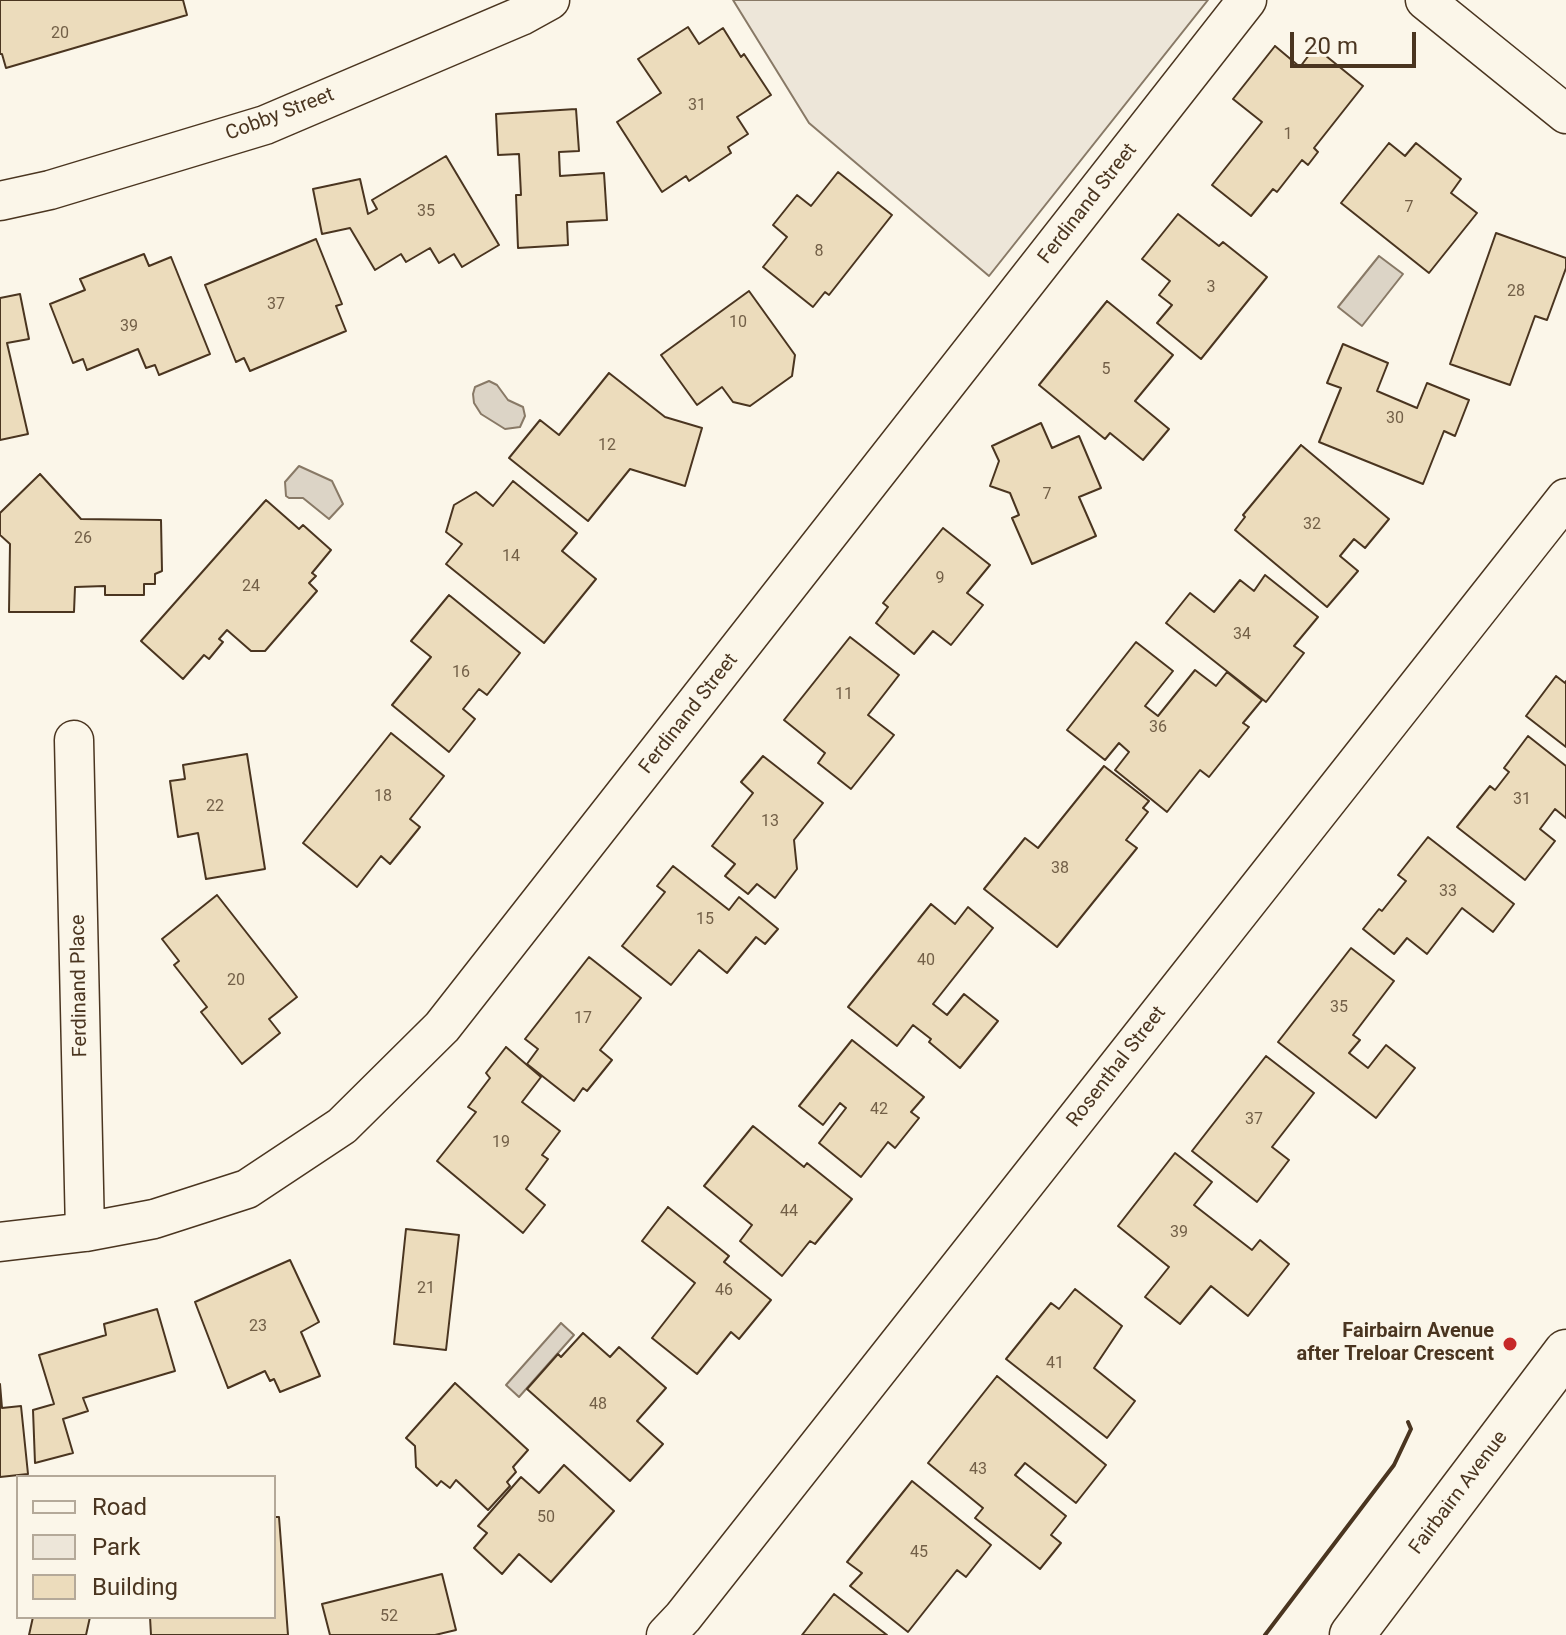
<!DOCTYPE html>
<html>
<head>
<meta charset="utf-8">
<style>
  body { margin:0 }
  #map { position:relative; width:1566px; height:1635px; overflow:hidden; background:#fbf6e9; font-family:Roboto,sans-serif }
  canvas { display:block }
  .legend { position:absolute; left:16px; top:1475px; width:260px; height:144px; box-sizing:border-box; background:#fbf6e9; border:2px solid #b4a999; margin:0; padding:10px 14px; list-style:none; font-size:24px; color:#4a3520 }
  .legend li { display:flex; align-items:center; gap:16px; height:40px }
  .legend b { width:40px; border:2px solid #b4a999 }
  .scale { position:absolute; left:1290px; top:32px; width:126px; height:36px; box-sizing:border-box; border:4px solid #4a3520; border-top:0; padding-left:10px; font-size:24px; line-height:28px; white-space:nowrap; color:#4a3520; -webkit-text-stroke:6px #fbf6e9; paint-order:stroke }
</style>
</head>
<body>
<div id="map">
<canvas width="1566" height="1635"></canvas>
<ul class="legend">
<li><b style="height:10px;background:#fbf6e9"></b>Road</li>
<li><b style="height:22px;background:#ede6d9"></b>Park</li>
<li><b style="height:22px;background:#ecdcbc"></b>Building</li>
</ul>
<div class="scale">20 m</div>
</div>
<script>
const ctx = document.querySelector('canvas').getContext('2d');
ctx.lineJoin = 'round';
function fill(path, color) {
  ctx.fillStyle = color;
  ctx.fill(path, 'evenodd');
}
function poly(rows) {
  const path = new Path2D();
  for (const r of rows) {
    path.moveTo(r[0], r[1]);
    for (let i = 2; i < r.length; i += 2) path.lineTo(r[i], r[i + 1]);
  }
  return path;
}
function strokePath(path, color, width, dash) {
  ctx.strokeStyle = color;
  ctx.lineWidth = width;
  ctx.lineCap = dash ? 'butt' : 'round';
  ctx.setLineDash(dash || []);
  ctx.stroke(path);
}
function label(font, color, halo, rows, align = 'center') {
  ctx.font = font + ' Roboto,sans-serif';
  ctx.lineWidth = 6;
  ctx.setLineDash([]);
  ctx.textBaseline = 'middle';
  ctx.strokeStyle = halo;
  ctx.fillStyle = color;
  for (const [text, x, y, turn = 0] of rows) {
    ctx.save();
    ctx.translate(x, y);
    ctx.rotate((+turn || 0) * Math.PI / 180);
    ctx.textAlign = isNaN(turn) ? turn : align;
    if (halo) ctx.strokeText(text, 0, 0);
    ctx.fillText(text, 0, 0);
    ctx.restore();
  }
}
const green = poly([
  [733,0,1208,0,989,276,809,123,733,0]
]);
fill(green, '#ede6d9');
strokePath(green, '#887966', 2);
const water = poly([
  [1379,256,1403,274,1362,326,1338,307,1379,256],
  [489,381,497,385,508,400,523,407,525,416,520,427,505,429,481,414,474,403,473,394,475,387,489,381],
  [299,466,332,481,343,504,329,519,303,498,289,498,286,496,285,482,299,466],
  [561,1323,574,1335,519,1397,506,1385,561,1323]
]);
fill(water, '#dcd4c6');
strokePath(water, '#887966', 2);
const building = poly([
  [0,0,183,0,187,15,6,68,2,54,0,54,0,0],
  [688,27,699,44,723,28,741,57,744,54,771,95,737,117,748,134,728,147,731,153,689,181,686,176,662,192,617,122,661,93,638,59,688,27],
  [1275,46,1300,67,1315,47,1363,86,1314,148,1318,152,1308,165,1302,160,1277,192,1273,189,1251,216,1212,185,1262,122,1233,99,1275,46],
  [576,109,579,151,559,152,560,176,604,173,607,220,567,222,568,245,518,248,516,195,521,195,519,154,498,155,496,114,576,109],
  [1389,143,1405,156,1416,143,1461,179,1451,193,1477,213,1429,273,1341,203,1389,143],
  [446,156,499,245,462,267,454,254,439,263,430,248,406,262,401,254,375,270,350,228,322,234,313,189,360,179,368,214,377,209,372,200,446,156],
  [838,172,892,215,829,295,825,292,813,307,763,267,787,237,773,225,797,195,811,206,838,172],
  [1178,214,1219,246,1223,242,1267,277,1201,359,1157,323,1172,305,1159,295,1170,281,1142,259,1178,214],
  [1496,233,1566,258,1566,268,1547,320,1535,316,1510,385,1450,364,1496,233],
  [316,239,342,304,336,306,346,331,250,371,244,358,236,362,205,285,316,239],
  [144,254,149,266,171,257,210,354,159,375,155,365,146,368,138,349,87,370,83,359,73,363,50,304,85,290,80,279,144,254],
  [749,291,795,355,792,376,750,406,733,402,722,387,697,405,661,355,749,291],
  [20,294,29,339,7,343,28,434,0,440,0,298,20,294],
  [1107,301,1173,355,1135,401,1169,429,1143,460,1110,433,1105,439,1039,385,1107,301],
  [1343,344,1388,363,1377,391,1417,408,1427,383,1469,400,1455,436,1444,431,1423,484,1319,442,1341,388,1327,383,1343,344],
  [609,373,665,417,702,428,685,486,630,469,588,521,509,458,540,420,559,435,609,373],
  [1041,423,1052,448,1079,436,1101,488,1079,497,1096,536,1032,564,1012,518,1019,515,1010,493,990,486,999,461,992,446,1041,423],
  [1301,445,1389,519,1365,548,1354,539,1340,556,1358,571,1327,607,1235,530,1245,517,1243,515,1301,445],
  [40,474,81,519,161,520,162,571,155,574,155,584,144,584,144,595,105,595,105,586,75,587,74,612,9,612,10,544,0,535,0,513,40,474],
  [513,481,577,533,562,551,596,579,544,643,446,564,462,544,446,532,454,505,476,492,493,506,513,481],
  [266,500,299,529,303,525,331,550,312,573,316,576,309,583,317,591,265,651,251,651,227,630,219,639,223,642,209,659,204,655,183,679,141,641,266,500],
  [943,528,990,565,967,593,983,605,951,645,933,631,914,654,876,623,888,607,883,603,943,528],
  [1265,575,1318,617,1294,646,1304,653,1266,702,1166,623,1190,593,1214,612,1240,580,1254,591,1265,575],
  [449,595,520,653,487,695,479,689,463,709,475,719,449,752,392,705,431,657,411,641,449,595],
  [850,637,899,675,868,715,894,735,851,789,818,763,825,753,784,720,850,637],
  [1136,642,1173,671,1145,706,1158,716,1195,670,1216,686,1227,672,1262,700,1243,723,1249,727,1209,777,1200,770,1167,812,1115,770,1129,752,1119,743,1105,760,1067,730,1136,642],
  [1556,676,1565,683,1566,681,1566,747,1526,716,1556,676],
  [391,733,444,776,410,819,420,827,390,864,381,856,357,887,303,843,391,733],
  [1528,736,1566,766,1566,818,1555,809,1540,829,1555,841,1525,880,1457,827,1490,786,1495,790,1509,772,1504,768,1528,736],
  [247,754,265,869,206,879,198,833,178,837,170,781,185,779,183,765,247,754],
  [763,756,823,803,794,840,797,869,775,898,757,884,748,894,725,876,735,864,712,846,753,793,741,782,763,756],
  [1104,766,1149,801,1143,808,1148,812,1126,840,1137,848,1057,947,984,889,1025,838,1038,848,1104,766],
  [1428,837,1514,904,1493,932,1462,908,1427,954,1407,938,1394,954,1363,929,1379,909,1382,911,1406,881,1398,875,1428,837],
  [673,866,729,910,739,897,778,929,765,944,756,937,727,973,699,950,671,985,622,946,665,892,657,886,673,866],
  [217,895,297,997,269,1019,280,1033,242,1064,201,1012,207,1007,174,965,179,961,162,939,217,895],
  [931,904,955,924,968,907,993,928,933,1004,947,1015,964,994,998,1021,960,1068,929,1042,931,1039,913,1025,897,1046,848,1007,931,904],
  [1351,948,1394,981,1353,1035,1360,1040,1349,1053,1368,1068,1386,1045,1415,1068,1376,1118,1278,1042,1351,948],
  [589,957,641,998,600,1050,612,1060,587,1091,583,1088,574,1101,527,1064,538,1049,525,1039,589,957],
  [852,1040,924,1097,911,1112,919,1118,895,1148,888,1142,861,1177,819,1143,846,1108,840,1103,823,1125,799,1106,852,1040],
  [506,1047,541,1077,522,1102,560,1131,542,1155,548,1159,526,1189,545,1205,523,1233,437,1161,476,1112,468,1107,490,1078,486,1073,506,1047],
  [1266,1056,1314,1093,1272,1147,1289,1160,1257,1202,1192,1151,1266,1056],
  [753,1126,804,1167,807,1163,852,1199,815,1244,810,1241,782,1276,740,1241,752,1225,704,1186,753,1126],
  [1175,1153,1212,1182,1194,1205,1252,1250,1260,1240,1289,1264,1248,1316,1211,1286,1180,1324,1145,1297,1169,1267,1118,1226,1175,1153],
  [668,1207,729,1256,724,1262,771,1300,739,1339,731,1332,697,1374,652,1338,695,1283,642,1241,668,1207],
  [406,1229,459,1235,446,1350,394,1344,406,1229],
  [290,1260,319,1322,301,1332,320,1376,280,1392,274,1379,270,1381,265,1371,228,1388,195,1302,290,1260],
  [1075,1289,1122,1326,1094,1368,1135,1401,1107,1438,1006,1359,1051,1303,1059,1309,1075,1289],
  [157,1309,175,1371,83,1398,88,1411,63,1419,73,1453,35,1463,33,1410,54,1404,39,1355,106,1335,104,1324,157,1309],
  [583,1333,610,1357,619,1347,666,1388,637,1421,663,1444,630,1481,527,1389,558,1354,561,1357,583,1333],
  [997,1376,1106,1465,1076,1503,1025,1463,1015,1475,1066,1516,1051,1535,1061,1543,1040,1569,975,1518,983,1508,928,1463,997,1376],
  [455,1383,528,1450,513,1467,516,1472,507,1482,510,1486,488,1510,456,1480,450,1488,441,1481,437,1486,416,1467,415,1446,406,1438,455,1383],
  [0,1384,2,1408,21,1406,28,1474,0,1477,0,1384],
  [564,1465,614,1511,551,1582,519,1554,502,1574,474,1548,487,1533,478,1526,521,1477,539,1493,564,1465],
  [912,1481,991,1545,966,1577,957,1570,908,1632,850,1586,862,1573,847,1562,912,1481],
  [274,1517,279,1517,288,1635,151,1635,150,1617,274,1617,274,1517],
  [442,1574,456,1630,435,1635,330,1635,322,1604,442,1574],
  [834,1594,887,1635,802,1635,834,1594],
  [33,1617,90,1617,86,1635,29,1635,33,1617]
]);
fill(building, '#ecdcbc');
strokePath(building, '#4a3520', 2);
const street = poly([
  [1425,0,1566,114],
  [0,201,50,190,265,125,521,16,550,0],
  [74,740,85,1232],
  [0,1242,85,1232,154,1219,247,1189,342,1126,442,1027,1247,0],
  [666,1635,683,1617,1566,498]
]);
const secondary = poly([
  [1352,1635,1566,1352]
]);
strokePath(street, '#4a3520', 41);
strokePath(secondary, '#4a3520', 47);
strokePath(street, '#fbf6e9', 38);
strokePath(secondary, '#fbf6e9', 44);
strokePath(poly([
  [1265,1635,1394,1465,1411,1429,1408,1422]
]), '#4a3520', 4);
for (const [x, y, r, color] of [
  [1510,1344,8,"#c62828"]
]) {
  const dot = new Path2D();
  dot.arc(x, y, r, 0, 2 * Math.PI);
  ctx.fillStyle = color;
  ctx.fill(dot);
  strokePath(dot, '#fbf6e9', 3);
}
label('16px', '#725f47', null, [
  ["20",60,34],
  ["31",697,106],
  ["1",1288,135],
  ["7",1409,208],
  ["35",426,212],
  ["8",819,252],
  ["3",1211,288],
  ["28",1516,292],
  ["37",276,305],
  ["10",738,323],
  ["39",129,327],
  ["5",1106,370],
  ["30",1395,419],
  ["12",607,446],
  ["7",1047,495],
  ["32",1312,525],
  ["26",83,539],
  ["14",511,557],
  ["9",940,579],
  ["24",251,587],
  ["34",1242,635],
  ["16",461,673],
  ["11",844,695],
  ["36",1158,728],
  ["18",383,797],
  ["31",1522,800],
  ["22",215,807],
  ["13",770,822],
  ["38",1060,869],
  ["33",1448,892],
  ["15",705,920],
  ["40",926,961],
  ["20",236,981],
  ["35",1339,1008],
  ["17",583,1019],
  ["42",879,1110],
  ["37",1254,1120],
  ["19",501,1143],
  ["44",789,1212],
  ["39",1179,1233],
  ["21",426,1289],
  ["46",724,1291],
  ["23",258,1327],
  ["41",1055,1364],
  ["48",598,1405],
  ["43",978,1470],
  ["50",546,1518],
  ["45",919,1553],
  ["52",389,1617]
]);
label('20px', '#4a3520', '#fbf6e9', [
  ["Cobby Street",280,115,-21],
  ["Ferdinand Street",1088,204,-52],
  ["Ferdinand Street",689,714,-52],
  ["Ferdinand Place",80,986,-91],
  ["Rosenthal Street",1117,1067,-52],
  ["Fairbairn Avenue",1459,1493,-53]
]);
label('bold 20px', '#4a3520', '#fbf6e9', [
  ["Fairbairn Avenue",1494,1332],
  ["after Treloar Crescent",1494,1355]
], 'right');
</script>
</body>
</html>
